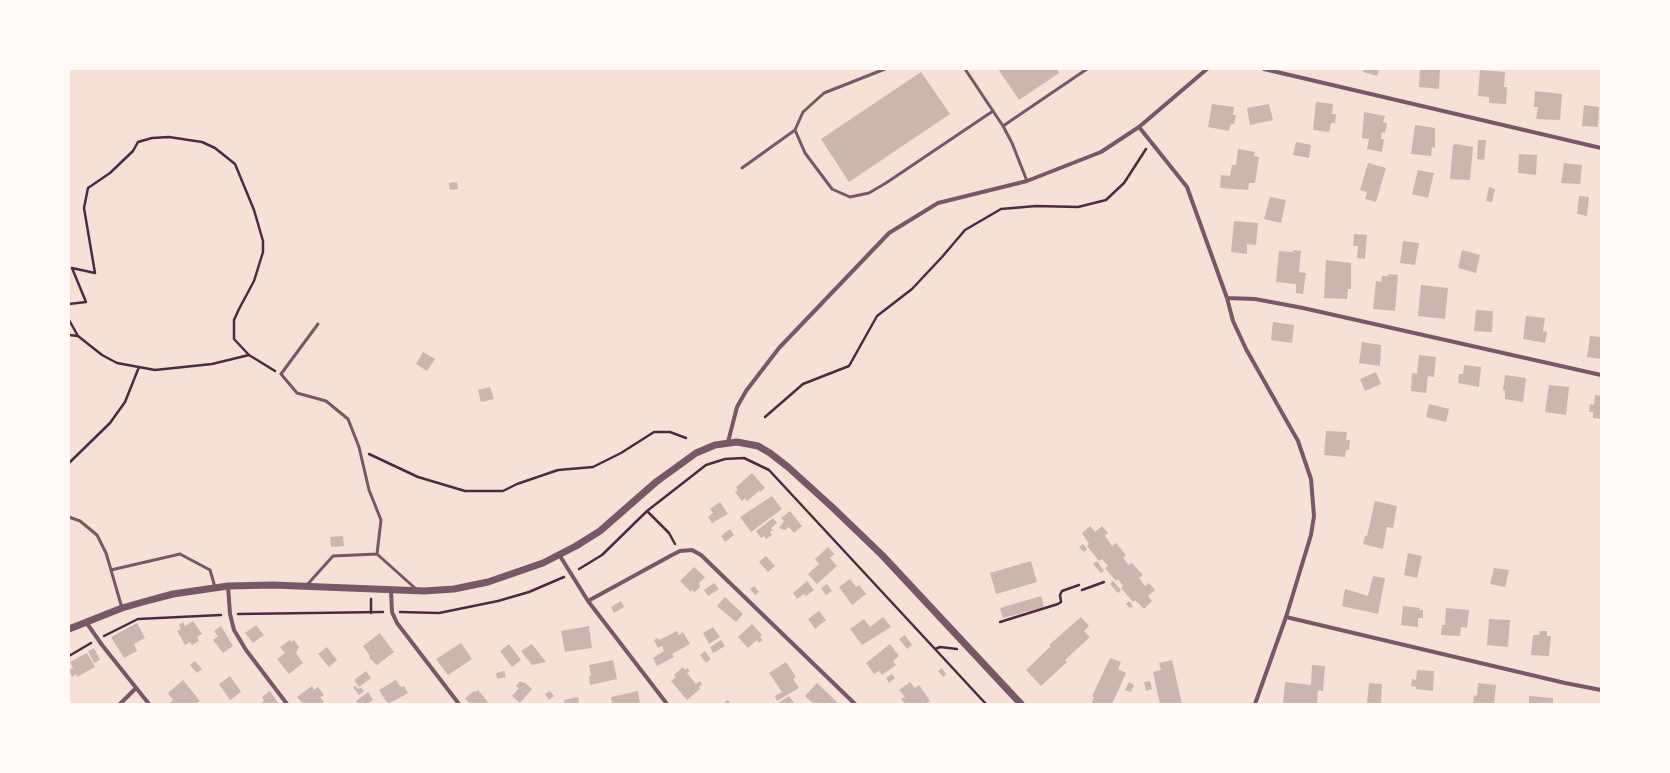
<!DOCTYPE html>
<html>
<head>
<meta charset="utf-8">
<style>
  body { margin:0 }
  #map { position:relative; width:1670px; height:773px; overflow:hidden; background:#f7e1d7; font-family:Manrope,sans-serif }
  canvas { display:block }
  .frame { position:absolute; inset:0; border:70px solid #fffaf5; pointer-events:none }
</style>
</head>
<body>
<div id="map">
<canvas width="1670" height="773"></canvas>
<div class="frame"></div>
</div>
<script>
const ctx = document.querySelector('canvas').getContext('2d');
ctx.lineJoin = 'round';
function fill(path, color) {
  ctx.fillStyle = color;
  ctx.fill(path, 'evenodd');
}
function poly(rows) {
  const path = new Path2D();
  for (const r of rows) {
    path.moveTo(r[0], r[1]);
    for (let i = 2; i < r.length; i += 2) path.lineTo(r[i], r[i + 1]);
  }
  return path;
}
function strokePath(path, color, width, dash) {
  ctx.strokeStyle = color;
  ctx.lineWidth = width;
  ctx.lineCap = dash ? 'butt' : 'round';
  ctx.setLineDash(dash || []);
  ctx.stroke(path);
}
fill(poly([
  [998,69,1057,69,1059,73,1019,100],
  [1364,69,1379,69,1377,76,1363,72],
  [1420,69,1440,69,1439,89,1419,87],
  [1480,70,1505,72,1504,87,1507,87,1506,104,1489,103,1489,97,1478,96],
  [921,72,950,114,849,182,821,139],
  [1535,91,1562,94,1560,120,1536,119,1538,107,1534,107],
  [1316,102,1333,104,1332,114,1336,114,1335,123,1331,123,1329,132,1313,130],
  [1212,104,1234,107,1233,115,1236,115,1234,124,1231,124,1229,131,1208,127],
  [1269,104,1273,120,1250,125,1247,108],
  [1584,105,1599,107,1598,127,1582,126],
  [1364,112,1385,116,1383,122,1387,123,1385,133,1382,132,1381,139,1384,139,1382,152,1367,149,1369,139,1362,138],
  [1415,125,1435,128,1435,148,1432,147,1431,156,1411,154],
  [1478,140,1486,140,1484,160,1477,159],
  [1296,142,1311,145,1309,158,1293,155],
  [1456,144,1473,147,1470,180,1450,179,1453,145],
  [1238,149,1255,152,1254,156,1259,157,1255,183,1249,183,1248,190,1220,188,1221,175,1230,176,1232,165,1236,165],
  [1519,154,1537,155,1536,175,1518,173],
  [1368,163,1386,168,1376,202,1365,199,1367,192,1360,190],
  [1564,163,1582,165,1580,184,1561,183],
  [1418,170,1434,173,1428,198,1412,194],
  [457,182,458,189,450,190,449,183],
  [1489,187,1495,189,1492,202,1486,201],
  [1579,196,1589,197,1587,216,1577,214],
  [1270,197,1286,200,1281,223,1264,219],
  [1234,221,1258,223,1256,245,1247,244,1247,254,1231,252],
  [1354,234,1367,235,1365,259,1357,258,1358,246,1353,246],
  [1403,241,1419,243,1415,265,1400,263],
  [1293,250,1301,251,1299,272,1306,273,1303,294,1296,293,1296,284,1276,282,1279,251,1293,252],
  [1462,250,1480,255,1476,273,1458,268],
  [1326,260,1351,263,1351,289,1348,289,1347,299,1324,298],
  [1389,274,1398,275,1395,311,1373,309,1376,281,1381,282,1382,276,1388,276],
  [1421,285,1448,288,1445,319,1418,316],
  [1476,310,1493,311,1492,332,1474,331],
  [1526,316,1545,318,1543,331,1547,332,1545,343,1523,339],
  [1273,322,1294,325,1292,343,1271,340],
  [1590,336,1601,337,1601,359,1587,357],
  [1362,342,1381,345,1380,366,1359,363],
  [423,352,435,359,427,371,416,364],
  [1419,355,1436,357,1434,377,1428,376,1426,393,1411,391,1412,373,1417,374],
  [1464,365,1481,367,1479,387,1458,383,1459,374,1463,374],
  [1376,372,1381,384,1365,391,1360,379],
  [1505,375,1526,378,1523,402,1505,399,1505,391,1503,390],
  [1549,385,1569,387,1566,415,1545,412],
  [490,387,494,399,481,402,478,390],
  [1595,395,1601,396,1601,419,1593,418,1593,412,1589,412,1590,404,1594,405],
  [1429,404,1449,409,1446,422,1426,417],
  [1326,431,1347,432,1346,440,1350,440,1349,450,1346,450,1345,457,1324,455],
  [752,473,765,488,760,492,759,491,747,501,745,498,742,501,735,492,738,490,736,487],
  [772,496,782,509,751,532,740,517],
  [1375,501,1397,506,1393,528,1387,527,1383,549,1363,544,1365,536,1367,536],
  [720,502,728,514,712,523,708,517,713,513,710,509],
  [790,511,802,526,794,533,789,527,785,530,779,528,784,521,781,518],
  [773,518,777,523,771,528,773,530,770,532,772,535,766,539,764,536,761,538,756,531],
  [1090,526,1095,532,1102,526,1108,533,1105,536,1112,546,1116,543,1126,555,1123,558,1129,565,1132,563,1143,575,1139,578,1145,586,1149,583,1155,590,1148,596,1152,601,1144,609,1135,600,1133,602,1121,588,1123,586,1118,579,1116,581,1105,568,1108,566,1102,559,1099,561,1087,546,1089,544,1082,533],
  [730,529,734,535,725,542,721,536],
  [343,536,344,546,331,547,330,537],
  [1083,544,1087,549,1084,552,1079,547],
  [828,547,834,554,830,558,837,566,817,584,808,574,819,564,815,559],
  [1408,553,1422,556,1417,578,1404,575],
  [766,556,775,566,768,572,759,562],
  [1031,561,1037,582,996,594,990,573],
  [1097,561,1104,571,1101,573,1093,564],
  [694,567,705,577,699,583,700,587,695,592,692,590,691,592,680,581],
  [1494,568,1509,570,1505,587,1490,584],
  [1373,576,1385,578,1378,614,1342,606,1345,589,1368,596],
  [850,579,856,587,859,585,866,594,852,605,839,587],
  [807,581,814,590,806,596,804,594,797,599,793,593],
  [1113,581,1121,590,1118,593,1110,584],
  [714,583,719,589,708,596,704,590],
  [827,584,832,591,826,595,821,588],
  [754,586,759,592,755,595,750,589],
  [1041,596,1044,607,1003,618,1000,608],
  [725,597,743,614,736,622,717,606],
  [621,601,624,607,614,613,611,607],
  [1129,601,1133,606,1130,608,1126,604],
  [1403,606,1420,608,1419,610,1423,610,1423,618,1418,618,1418,627,1401,625],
  [1446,608,1469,610,1467,628,1461,627,1460,636,1441,635,1442,625,1445,625],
  [819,611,826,620,815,629,808,619],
  [883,617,891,627,862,645,850,629,864,619,870,627],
  [1081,617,1089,626,1084,631,1090,637,1065,660,1067,662,1041,686,1026,670,1051,646,1049,645],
  [1489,619,1510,620,1508,647,1487,645],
  [193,621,202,634,197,637,199,641,192,645,190,642,185,645,177,631,181,629,179,625,183,622,185,626],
  [137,623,145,638,134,644,137,651,124,658,111,637],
  [752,624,762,635,760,637,763,640,759,643,757,640,748,648,738,637],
  [256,625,264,635,253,643,245,633],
  [221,626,233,646,223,653,213,640,218,636,214,631],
  [589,626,592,648,565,652,561,631],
  [713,627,720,637,709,644,703,633],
  [677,631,679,635,683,632,690,644,672,654,674,657,657,666,653,658,664,651,662,646,658,648,654,640,658,638,659,640],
  [1540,631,1547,631,1547,636,1551,636,1549,656,1531,655,1533,635,1539,635],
  [380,633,394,652,377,665,369,658,370,656,363,646],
  [905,635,912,645,907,649,899,639],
  [290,640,291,642,294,640,299,647,296,653,303,663,289,674,277,659,285,653,280,647],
  [721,640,725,646,713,653,710,647],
  [461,643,472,659,448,675,436,659],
  [509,644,521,660,512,667,500,651],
  [532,644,546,662,532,665,521,651],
  [890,644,899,656,893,661,896,665,882,675,879,671,874,674,866,663],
  [327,647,337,660,329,667,318,654],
  [94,648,100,660,94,663,88,651],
  [705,651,711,659,706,663,700,655],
  [87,653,95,667,77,677,76,674,72,677,69,670,73,668,70,662],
  [1110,658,1121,662,1118,669,1126,673,1112,704,1091,704,1094,697,1092,696],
  [613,660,617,679,590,685,589,676,591,676,589,665],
  [1172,660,1182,704,1160,704,1153,672,1161,670,1159,663],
  [195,661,202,669,197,673,190,665],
  [786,662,796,677,793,679,799,688,777,701,775,696,782,692,769,673],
  [1312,665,1325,666,1323,691,1318,690,1317,704,1283,704,1285,682,1311,685],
  [683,667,685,670,687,668,690,671,687,673,696,684,700,681,702,684,699,687,700,689,687,700,671,681,676,677,674,675],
  [942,668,946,674,943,677,938,671],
  [1417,670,1434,671,1433,691,1416,689,1416,687,1411,686,1412,679,1416,680],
  [366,671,371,678,359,687,354,680],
  [504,671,506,677,497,679,496,673],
  [892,674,895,678,889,683,886,678],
  [230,676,241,692,230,700,219,684],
  [183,680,200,701,196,704,170,703,173,700,168,693],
  [396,680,401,687,404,686,408,693,388,704,379,690],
  [520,681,523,683,524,682,532,689,520,703,512,696,519,688,516,686],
  [1150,681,1152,689,1146,691,1144,682],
  [910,682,915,688,919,685,930,701,926,704,905,704,901,699,905,697,899,690],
  [1129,682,1134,685,1131,692,1125,690],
  [817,683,839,704,814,704,805,696],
  [1369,683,1382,684,1381,704,1367,704],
  [1478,683,1496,685,1494,704,1473,704,1474,695,1477,696],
  [312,686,314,690,318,687,324,695,320,697,324,702,321,704,303,704,297,697],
  [356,686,358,689,361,688,364,691,359,695,353,687],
  [478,690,488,702,485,704,470,704,465,698,474,691,475,692],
  [270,691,279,704,260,704,264,701,262,697],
  [550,691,554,696,549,700,545,694],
  [638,691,640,704,612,704,611,697],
  [368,692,373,700,368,704,358,704,356,701],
  [789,696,795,704,779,704,778,703],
  [1529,696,1553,698,1553,704,1529,704],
  [578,697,579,704,565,704,564,700],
  [728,700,731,704,722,704]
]), '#ccb4b1');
strokePath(poly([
  [69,304,86,302,72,268,95,273,84,208,88,188,110,173,133,151,138,142,152,138,169,137,202,142,215,148,235,164,254,210,263,241,263,252,254,281,239,309,234,320,234,339,249,355],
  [69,320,78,336],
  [69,335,78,336,102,355,117,363,155,370,212,364,249,355,275,371],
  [765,417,803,384,849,366,877,316,912,289,942,257,965,230,1001,209,1036,206,1078,207,1106,200,1124,183,1146,149],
  [369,454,418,477,465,491,503,491,517,484,558,470,593,467,621,453,654,432,670,432,686,438],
  [69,463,110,423,125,402,139,367],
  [647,511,669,533,675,544],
  [579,569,602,555,647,511,706,465,725,459,744,458,769,470,986,704],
  [1082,590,1104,582],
  [400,612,439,613,498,601,529,592,564,577],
  [371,613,371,599],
  [238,614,383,612],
  [1000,622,1058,604,1061,602,1060,595,1062,591,1079,585],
  [104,636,138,619,221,615],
  [935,649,940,647,957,649],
  [69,656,91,643]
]), '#4a2c40', 2.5);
strokePath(poly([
  [885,69,824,93,803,112,795,130,805,153,832,189,850,197,869,193,886,183,993,111],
  [965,69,1003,126,1012,143,1027,181],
  [1003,126,1087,69],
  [742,168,795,130],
  [318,324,281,374,297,393,326,401,348,419,359,447,369,490,381,520,377,554,416,589],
  [69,517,80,521,97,535,106,553,111,570],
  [306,586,333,556,377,554],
  [122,608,111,570,180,554,210,570,215,587]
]), '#755966', 3);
strokePath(poly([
  [1264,69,1601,148],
  [1139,127,1187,187,1227,298,1233,321,1246,349,1298,441,1311,479,1314,516,1311,535,1286,617,1255,704],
  [1227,298,1255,299,1303,308,1601,375],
  [728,442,737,407,746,391,779,348,889,233,938,203,1027,181,1101,152,1139,127,1207,69],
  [560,556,588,601,667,704],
  [228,586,230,614,234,630,246,650,287,704],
  [391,591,392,612,397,623,459,704],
  [588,601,672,555,680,551,692,550,701,555,855,704],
  [1286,617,1565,683,1601,690],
  [86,622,102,645,149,704],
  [120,704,136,688]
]), '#755966', 4);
strokePath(poly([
  [69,629,122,608,143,602,173,594,228,586,273,585,424,591,454,589,488,582,543,563,576,546,600,531,656,482,696,453,715,445,737,442,758,446,770,453,788,467,831,506,882,555,1021,704]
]), '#755966', 7);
</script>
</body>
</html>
